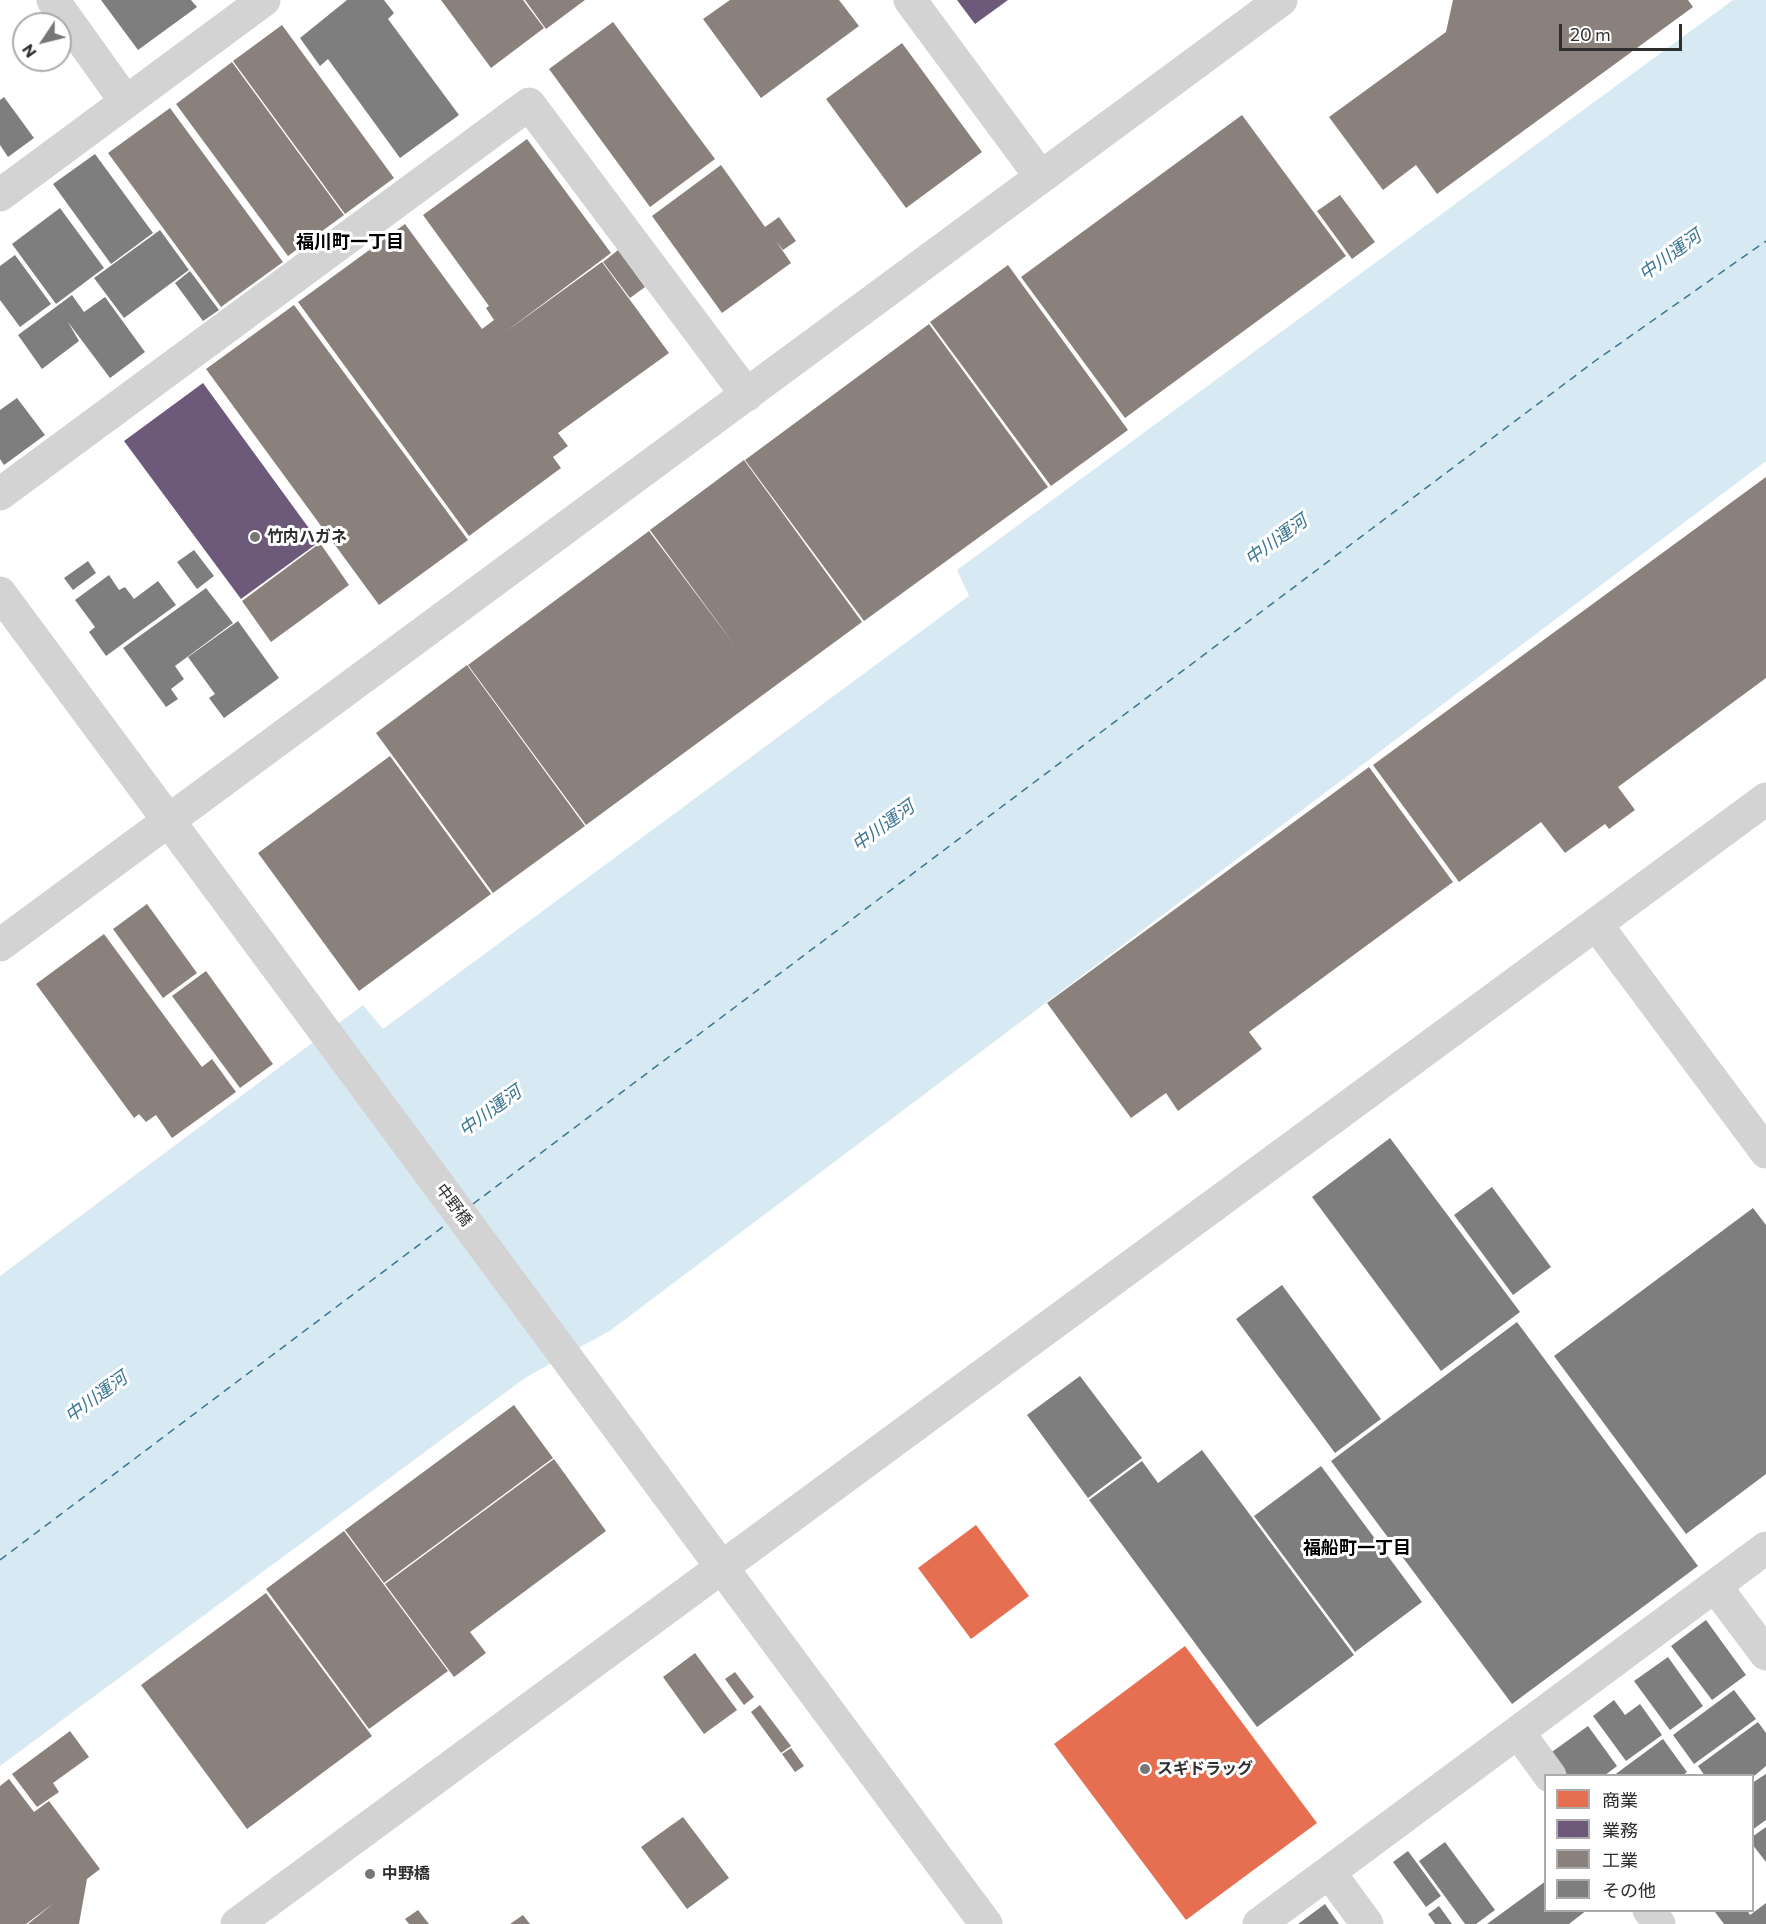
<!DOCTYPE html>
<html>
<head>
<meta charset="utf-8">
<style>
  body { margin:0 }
  #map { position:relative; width:1766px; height:1924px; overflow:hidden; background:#fff; font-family:Commissioner,"Noto Sans JP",sans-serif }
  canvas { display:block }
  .legend { position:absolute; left:1544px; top:1774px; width:210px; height:138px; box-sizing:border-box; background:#fff; border:2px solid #ababab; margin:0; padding:8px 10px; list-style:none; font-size:18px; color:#2e2e2e }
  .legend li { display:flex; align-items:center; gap:12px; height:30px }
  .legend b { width:30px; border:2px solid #ababab }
  .north { position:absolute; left:12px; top:12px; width:60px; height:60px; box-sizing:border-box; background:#fff; border:2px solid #ababab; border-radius:50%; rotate:235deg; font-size:16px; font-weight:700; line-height:24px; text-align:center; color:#2e2e2e }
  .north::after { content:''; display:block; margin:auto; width:21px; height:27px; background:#777; clip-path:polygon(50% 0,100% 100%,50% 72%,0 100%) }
  .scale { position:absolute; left:1559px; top:24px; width:123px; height:27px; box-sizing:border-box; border:3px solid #2e2e2e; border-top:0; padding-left:8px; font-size:18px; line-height:21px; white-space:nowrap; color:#2e2e2e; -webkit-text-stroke:4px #fff; paint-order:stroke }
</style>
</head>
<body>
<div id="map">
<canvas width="1766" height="1924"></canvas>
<ul class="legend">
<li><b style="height:16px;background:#e76f51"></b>商業</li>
<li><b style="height:16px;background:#6d597a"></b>業務</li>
<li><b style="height:16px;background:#8a817c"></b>工業</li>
<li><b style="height:16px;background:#7e7e7e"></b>その他</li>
</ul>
<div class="north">N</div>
<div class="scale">20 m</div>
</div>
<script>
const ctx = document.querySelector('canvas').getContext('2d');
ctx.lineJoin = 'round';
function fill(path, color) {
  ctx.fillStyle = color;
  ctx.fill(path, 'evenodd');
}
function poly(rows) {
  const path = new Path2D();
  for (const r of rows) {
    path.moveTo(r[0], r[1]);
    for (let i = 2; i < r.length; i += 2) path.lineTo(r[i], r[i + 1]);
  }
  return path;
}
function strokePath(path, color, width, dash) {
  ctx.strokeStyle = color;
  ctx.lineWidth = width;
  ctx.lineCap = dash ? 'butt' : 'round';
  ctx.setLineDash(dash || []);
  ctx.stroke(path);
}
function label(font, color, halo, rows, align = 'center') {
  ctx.font = font + ' Commissioner,"Noto Sans JP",sans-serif';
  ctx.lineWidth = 6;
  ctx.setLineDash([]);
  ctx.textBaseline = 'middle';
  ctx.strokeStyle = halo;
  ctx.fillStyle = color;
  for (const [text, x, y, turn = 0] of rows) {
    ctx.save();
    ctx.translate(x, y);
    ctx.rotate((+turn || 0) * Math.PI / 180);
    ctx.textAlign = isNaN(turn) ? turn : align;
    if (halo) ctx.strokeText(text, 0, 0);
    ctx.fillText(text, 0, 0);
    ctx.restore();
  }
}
fill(poly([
  [1733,0,1766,0,1766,461,611,1330,525,1378,0,1766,0,1276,363,1005,383,1029,969,596,957,570]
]), '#d7e9f2');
fill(poly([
  [976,1525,1029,1596,971,1639,918,1568],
  [1185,1646,1317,1823,1186,1920,1054,1744]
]), '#e76f51');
fill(poly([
  [957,0,1008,0,975,24],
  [203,383,319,542,241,599,124,441]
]), '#6d597a');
fill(poly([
  [441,0,523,0,544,28,491,68],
  [525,0,585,0,546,29],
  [730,0,839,0,859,26,761,98,703,19],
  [1453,0,1688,0,1693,7,1437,194,1416,165,1383,190,1329,117,1446,32],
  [613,22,715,159,650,207,549,69],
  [282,25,394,178,345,214,233,61],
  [902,43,982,152,906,208,826,99],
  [232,62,344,215,288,256,176,104],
  [170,108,283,262,221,307,108,153],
  [1242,115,1346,256,1125,418,1021,277],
  [527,139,611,253,504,333,602,262,669,353,558,433,568,446,553,457,561,468,469,536,298,302,405,224,482,329,494,320,486,308,489,306,423,215],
  [721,165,765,227,779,217,796,241,783,250,776,241,791,263,722,313,652,216],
  [1340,195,1375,242,1352,259,1317,211],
  [618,250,645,287,630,298,603,262],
  [1008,265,1128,430,1051,486,930,322],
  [294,305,468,540,379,605,206,369],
  [929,324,1048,487,864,621,745,460],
  [744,460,862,622,586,825,468,665,649,531,736,647,650,530],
  [1766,477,1766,678,1618,787,1635,810,1609,829,1605,824,1565,853,1541,822,1459,882,1373,765],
  [320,543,349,585,271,642,242,601],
  [467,665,585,826,493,893,376,733],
  [390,756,491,894,359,991,258,853],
  [1369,767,1453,882,1249,1032,1262,1049,1178,1111,1166,1093,1131,1118,1047,1003],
  [147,904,197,973,163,998,113,929],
  [104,934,202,1067,212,1059,236,1092,172,1138,156,1115,146,1122,139,1114,134,1118,36,984],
  [206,971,273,1064,240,1088,172,996],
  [514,1405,553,1458,384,1583,345,1530],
  [554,1459,606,1531,470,1632,486,1653,454,1677,385,1584],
  [344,1531,448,1671,369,1729,266,1589],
  [266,1593,372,1736,247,1829,141,1685],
  [695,1653,737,1710,704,1734,663,1677],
  [735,1672,754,1697,744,1705,725,1679],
  [760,1705,791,1746,781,1753,751,1712],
  [70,1731,89,1757,53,1783,59,1792,37,1807,12,1774],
  [791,1748,804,1766,795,1772,782,1754],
  [9,1779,34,1812,49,1801,100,1869,87,1879,79,1924,28,1924,54,1903,26,1924,0,1924,0,1786],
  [683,1817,729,1878,687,1909,641,1847],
  [418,1910,429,1924,409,1924,405,1919],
  [523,1915,530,1924,510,1924]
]), '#8a817c');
strokePath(poly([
  [473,1204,1595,361,1766,241],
  [0,1560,448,1223]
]), '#3a7591', 1.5, [8, 6]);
fill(poly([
  [101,0,191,0,197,7,138,50],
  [347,0,384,0,394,13,388,19,459,115,400,158,328,59,320,66,300,38],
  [4,97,34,138,8,157,0,145,0,100],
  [95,154,153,233,111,264,53,184],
  [60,208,104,268,56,304,12,244],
  [160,230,189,270,124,318,94,278],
  [15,255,51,304,20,327,0,300,0,266],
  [190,271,219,310,203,321,175,283],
  [72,295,84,312,105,297,145,352,110,378,68,322,79,341,42,369,18,335],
  [17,398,45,435,4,465,0,459,0,410],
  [194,550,214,576,197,589,177,562],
  [88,561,96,573,73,590,64,578],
  [109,575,119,590,125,587,134,599,158,581,176,605,106,656,89,632,95,627,75,600],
  [206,588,233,623,175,666,184,679,171,689,178,699,166,707,123,648],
  [238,621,279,678,224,718,209,698,215,694,188,657],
  [1390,1138,1520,1312,1441,1371,1312,1197],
  [1492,1187,1551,1267,1513,1295,1454,1215],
  [1753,1208,1766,1225,1766,1474,1686,1534,1554,1356],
  [1282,1285,1381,1419,1335,1453,1236,1319],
  [1517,1322,1698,1566,1512,1704,1331,1461],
  [1080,1376,1142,1458,1088,1498,1027,1415],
  [1202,1450,1354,1655,1257,1727,1089,1500,1142,1461,1158,1483],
  [1321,1466,1422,1602,1355,1652,1254,1516],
  [1706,1620,1746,1675,1712,1700,1671,1646],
  [1668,1657,1703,1706,1670,1730,1634,1681],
  [1734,1690,1756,1719,1694,1764,1673,1735],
  [1614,1700,1625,1715,1640,1704,1662,1735,1626,1761,1593,1716],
  [1758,1722,1766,1733,1766,1766,1754,1776,1705,1776,1698,1766],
  [1588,1726,1617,1766,1604,1776,1565,1776,1549,1754],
  [1663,1739,1687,1772,1682,1776,1613,1776],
  [1766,1774,1766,1820,1752,1830,1752,1783],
  [1766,1827,1766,1862,1752,1844,1752,1837],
  [1445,1842,1495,1910,1476,1924,1465,1924,1419,1861],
  [1408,1851,1441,1896,1426,1907,1393,1862],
  [1546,1881,1546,1910,1587,1910,1569,1924,1487,1924],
  [1766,1903,1766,1924,1724,1924,1715,1912,1747,1910,1750,1915],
  [1325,1904,1339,1924,1298,1924],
  [1439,1906,1452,1924,1435,1924,1428,1914]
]), '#7e7e7e');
strokePath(poly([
  [53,0,126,102],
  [910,0,1041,177],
  [0,195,264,0],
  [0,494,529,104,747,395],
  [0,593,986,1924],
  [1596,924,1766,1152],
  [0,945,1281,0],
  [1715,1586,1766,1654],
  [1518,1732,1550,1776],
  [1329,1872,1367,1924],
  [1649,1910,1659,1924],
  [237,1924,1766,799],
  [1259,1924,1766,1548]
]), '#d3d3d3', 33);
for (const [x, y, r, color] of [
  [255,537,6,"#777"],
  [1145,1769,6,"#777"],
  [370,1874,6,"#777"]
]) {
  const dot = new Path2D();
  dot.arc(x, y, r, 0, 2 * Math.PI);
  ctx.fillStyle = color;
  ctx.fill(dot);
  strokePath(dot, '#fff', 2);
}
label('bold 16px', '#2e2e2e', '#fff', [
  ["竹内ハガネ",267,537],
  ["スギドラッグ",1157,1769],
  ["中野橋",382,1874]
], 'left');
label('16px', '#2e2e2e', '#fff', [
  ["中野橋",454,1205,53]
]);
label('bold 18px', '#000', '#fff', [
  ["福川町一丁目",350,242],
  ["福船町一丁目",1357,1548]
]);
label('italic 18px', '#3a7591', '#fff', [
  ["中川運河",1670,255,-36],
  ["中川運河",1276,540,-36],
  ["中川運河",883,826,-36],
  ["中川運河",490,1111,-36],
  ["中川運河",96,1397,-36]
]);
</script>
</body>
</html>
